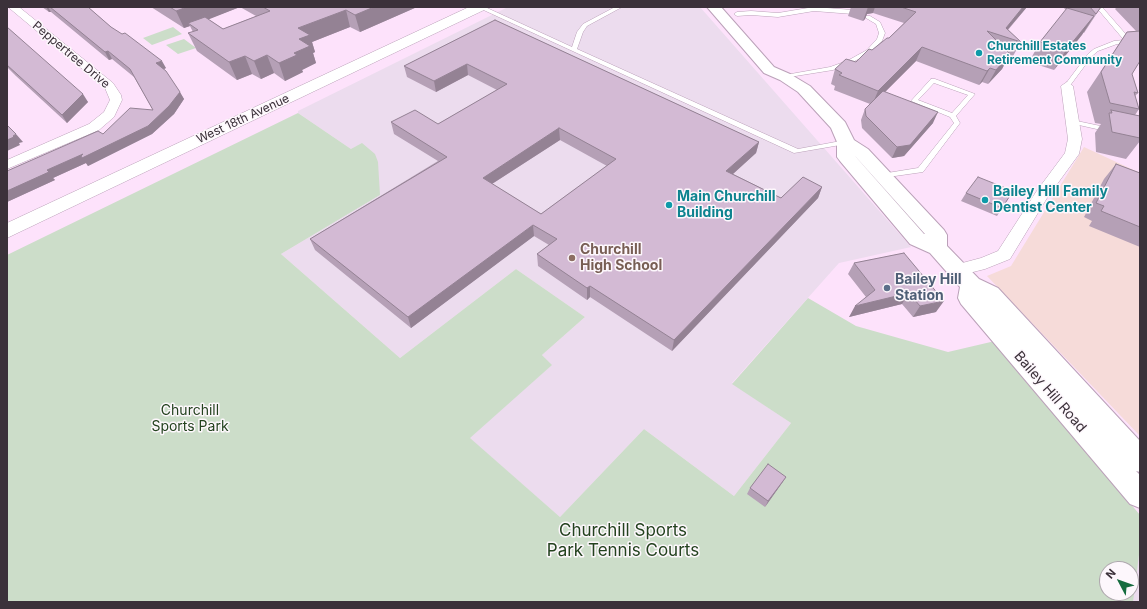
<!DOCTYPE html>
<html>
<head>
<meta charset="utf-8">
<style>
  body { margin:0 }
  #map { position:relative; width:1147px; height:609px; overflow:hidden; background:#fde2fb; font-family:Inter,sans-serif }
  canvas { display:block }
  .frame { position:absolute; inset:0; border:8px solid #3b313a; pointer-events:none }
  .north { position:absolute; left:1099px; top:561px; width:40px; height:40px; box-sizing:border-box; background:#fdf7fc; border:1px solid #afa8ae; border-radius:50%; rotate:311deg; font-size:11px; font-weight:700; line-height:16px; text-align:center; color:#3b313a }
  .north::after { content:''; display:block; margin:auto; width:14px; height:18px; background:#166c3f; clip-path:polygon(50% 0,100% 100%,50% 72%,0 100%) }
</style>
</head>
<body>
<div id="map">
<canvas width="1147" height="609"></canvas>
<div class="frame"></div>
<div class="north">N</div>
</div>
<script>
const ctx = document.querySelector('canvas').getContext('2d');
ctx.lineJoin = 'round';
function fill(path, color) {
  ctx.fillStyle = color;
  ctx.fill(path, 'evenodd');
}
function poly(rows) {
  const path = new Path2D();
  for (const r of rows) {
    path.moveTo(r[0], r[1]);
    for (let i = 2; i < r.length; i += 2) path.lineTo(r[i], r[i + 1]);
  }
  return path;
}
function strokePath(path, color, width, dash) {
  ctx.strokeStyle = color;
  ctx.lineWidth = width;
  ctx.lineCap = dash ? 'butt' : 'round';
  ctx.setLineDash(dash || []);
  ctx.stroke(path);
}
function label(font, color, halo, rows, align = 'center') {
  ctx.font = font + ' Inter,sans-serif';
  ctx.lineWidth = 3;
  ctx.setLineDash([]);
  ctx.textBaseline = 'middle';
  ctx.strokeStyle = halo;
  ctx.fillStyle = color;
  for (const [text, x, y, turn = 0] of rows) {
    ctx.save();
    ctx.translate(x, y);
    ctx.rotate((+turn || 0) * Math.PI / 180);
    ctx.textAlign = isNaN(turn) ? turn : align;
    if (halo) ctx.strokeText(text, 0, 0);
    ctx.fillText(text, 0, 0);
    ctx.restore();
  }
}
fill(poly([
  [1084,147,1140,173,1140,436,987,276,1011,266]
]), '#f6dbd9');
fill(poly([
  [508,7,700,7,911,247,839,263,732,383,791,423,734,496,644,429,560,517,469,438,551,365,542,355,585,317,516,269,400,358,281,254,380,195,351,149,298,113,298,111],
  [1140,547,1140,602,1131,602]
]), '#ecdcee');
fill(poly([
  [173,27,182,34,152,45,143,38],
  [184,39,196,48,178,54,166,45],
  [298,113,351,149,362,143,375,154,378,162,380,195,281,254,400,358,516,269,585,317,542,355,552,365,470,438,560,517,644,429,734,496,791,423,732,384,808,298,856,326,948,352,995,341,1140,515,1140,547,1133,602,7,602,7,255],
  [1107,569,1131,569,1131,593,1107,593]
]), '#ccddc9');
const service = poly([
  [477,7,485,7,572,47,577,32,583,24,615,7,622,7,587,26,583,32,577,49,798,149,846,140,850,142,846,144,794,153,477,7],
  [814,7,853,10,856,12,853,14,814,11,778,17,751,15,737,16,734,14,737,12,751,11,778,13,814,7],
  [1096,7,1102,7,1130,39,1140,38,1140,42,1117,44,1098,51,1092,56,1069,87,1065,87,1064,86,1088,54,1094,49,1114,41,1124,40,1096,7],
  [866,16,870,16,880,22,885,33,882,41,871,52,851,63,833,70,783,78,782,77,785,75,830,67,847,61,867,50,877,39,879,33,876,24,866,18,866,16],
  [931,79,935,79,975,94,956,116,960,123,923,172,881,178,881,174,918,168,954,123,950,117,911,101,931,79],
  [934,83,968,95,952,113,918,100,934,83],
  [1072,120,1110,128,1113,130,1110,132,1070,123,1070,121,1072,120]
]);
const minor = poly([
  [8,7,19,7,113,83,121,95,122,100,114,117,99,130,7,169,7,160,89,124,104,112,110,100,105,88,8,7],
  [1067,82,1073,86,1082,139,1079,154,1047,198,1010,259,985,269,957,276,951,274,949,270,951,266,981,258,998,251,1036,192,1065,153,1068,139,1061,86,1067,82]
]);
const tertiary = poly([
  [469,7,485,7,484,10,7,238,7,223,469,7]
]);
const secondary = poly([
  [707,7,721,7,774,67,790,74,810,86,845,122,854,140,868,149,944,230,947,235,947,246,979,279,998,288,1140,441,1140,472,1136,471,1140,475,1140,508,1130,504,961,304,958,298,960,287,930,253,910,244,840,161,837,157,837,142,831,128,798,92,780,80,764,73,707,7],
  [855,156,856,157,925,234,924,234,855,156]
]);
strokePath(service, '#bba1b9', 1);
strokePath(minor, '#bba1b9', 1);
strokePath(tertiary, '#bba1b9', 1);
strokePath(secondary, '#bba1b9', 2);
fill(service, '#fff');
fill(minor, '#fff');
fill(tertiary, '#fff');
fill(secondary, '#fff');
fill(poly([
  [42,7,88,7,111,27,166,68,164,69,184,99,174,114,152,134,88,166,86,163,53,178,55,180,7,202,7,171,103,134,153,110,134,77,112,59,109,60,51,12,49,12],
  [151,7,417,7,360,32,350,27,312,42,315,52,313,53,316,63,302,70,303,72,285,81,274,73,261,79,252,74,237,80,197,51,188,33,193,32,190,26,184,28],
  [240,7,256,16,223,29,208,19],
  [851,7,1027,7,1008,30,1021,42,1013,56,1009,55,1002,69,988,84,982,82,979,85,916,61,885,92,933,123,904,156,892,158,862,128,861,120,865,109,870,104,834,90,835,86,831,84,835,69,856,62,889,38,904,23,873,13,867,14,865,19,863,21,848,16],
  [1063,7,1101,7,1084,33,1083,32,1054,70,1029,62,1040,42,1066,10],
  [1117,7,1140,7,1140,61,1132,74,1138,93,1135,96,1139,109,1135,115,1140,116,1140,141,1126,159,1096,152,1095,133,1101,124,1095,123,1087,92,1127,32,1136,31,1115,9],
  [495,20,759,142,756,153,733,174,781,198,822,187,818,198,672,351,590,297,587,300,538,266,537,254,549,245,534,236,411,328,315,250,310,239,438,161,394,134,391,122,438,124,497,90,468,75,436,92,407,77,404,66],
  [560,140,607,166,541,214,492,184],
  [7,27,88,102,67,123,16,76,7,67],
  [1116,164,1140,173,1140,247,1089,226,1092,221,1084,217,1104,179],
  [1013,191,997,216,961,201,966,193],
  [904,253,936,312,913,317,902,304,849,317,866,297,848,274,854,263],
  [786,477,782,483,765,507,747,494,750,488]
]), '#b5a0b6');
fill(poly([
  [46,7,48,7,51,12,49,12],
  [187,7,240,7,192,26,188,23,190,26,184,28,176,11],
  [374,7,417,7,360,32,355,15],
  [868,7,875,7,873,13,867,14,865,19,863,21],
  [1023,7,1027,7,1002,36,1006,28],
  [346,10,350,27,312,42,315,52,313,53,316,63,302,70,303,72,285,81,279,63,294,53,299,39,298,28],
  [1094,16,1082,35,1054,70,1066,50],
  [922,47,916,61,872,105,878,91],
  [108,51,112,59,109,60,105,52],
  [1010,54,1002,69,988,84,996,70],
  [267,55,274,73,261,79,254,61],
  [245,56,252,74,237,80,229,62],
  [162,61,166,68,160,71,156,63],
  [467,64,468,75,436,92,434,81],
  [990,68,982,82,979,85,987,71],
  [180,92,184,99,174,114,152,134,88,166,86,163,53,178,55,180,7,202,7,191,47,170,83,154,148,126],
  [83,94,88,102,67,123,62,115],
  [938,112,933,123,904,156,892,158,897,147],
  [559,128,560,140,484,189,483,178],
  [16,134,23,142,19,143,20,145,7,151,7,140],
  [759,142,756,153,724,182,726,171],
  [822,187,818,198,672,351,674,340],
  [533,225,534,236,411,328,408,317],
  [590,286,590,297,587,300,587,288],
  [909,293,902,304,849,317,855,306],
  [944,301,936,312,913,317,920,306],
  [786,477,782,483,765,507,768,501]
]), '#948294');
const building = poly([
  [50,7,88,7,111,27,122,34,125,33,162,61,156,63,166,71,180,92,169,106,148,126,82,158,81,156,83,154,47,170,49,172,7,191,7,171,98,131,103,134,130,108,153,110,130,69,108,51,105,52,50,7],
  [170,7,187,7,176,11,170,7],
  [263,7,374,7,355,15,346,10,298,28,310,35,299,39,310,46,294,53,297,55,279,63,267,55,254,61,245,56,229,62,188,33,198,30,188,23,205,17,223,29,270,11,263,7],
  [901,7,1023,7,1006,28,1021,42,987,31,1010,54,996,70,990,68,987,71,922,47,878,91,839,75,842,73,835,69,846,59,856,62,869,49,872,50,887,38,889,38,916,12,901,7],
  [1090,7,1101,7,1096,14,1090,7],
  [1067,8,1094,16,1066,50,1040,42,1067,8],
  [495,20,759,142,726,171,781,198,803,177,822,187,674,340,590,286,587,288,537,254,557,239,533,225,408,317,310,239,447,157,391,122,415,110,438,124,507,84,467,64,434,81,404,66,495,20],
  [559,128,616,159,541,214,483,178,559,128],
  [7,27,83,94,62,115,7,65,7,27],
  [1140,31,1140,61,1132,74,1138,93,1134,92,1139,109,1110,103,1101,72,1127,32,1140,31],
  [883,91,938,112,910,145,897,147,866,116,865,109,883,91],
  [1111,110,1140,116,1140,138,1112,132,1109,113,1112,113,1111,110],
  [7,125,16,134,13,136,14,137,7,140,7,125],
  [1116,164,1140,173,1140,227,1101,211,1104,206,1096,203,1116,164],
  [978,177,1013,191,1002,208,966,193,978,177],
  [904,253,944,301,920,306,909,293,855,306,875,290,854,263,904,253],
  [768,464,786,477,768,501,750,488,768,464]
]);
fill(building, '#d3bad4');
strokePath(building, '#948294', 1);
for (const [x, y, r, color] of [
  [979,53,4,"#0f9aa8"],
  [985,200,4,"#0f9aa8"],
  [669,205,4,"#0f9aa8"],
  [572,258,4,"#8d6e63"],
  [887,288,4,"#5c6f8a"]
]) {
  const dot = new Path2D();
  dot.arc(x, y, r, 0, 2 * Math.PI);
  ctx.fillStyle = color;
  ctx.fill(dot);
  strokePath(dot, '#fdf7fc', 1.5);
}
label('bold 12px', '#0d838f', '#fdf7fc', [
  ["Churchill Estates",987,46],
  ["Retirement Community",987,60]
], 'left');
label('12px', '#3b313a', '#fdf7fc', [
  ["Peppertree Drive",71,55,40],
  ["West 18th Avenue",243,119,-25]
]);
label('bold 14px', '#0d838f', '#fdf7fc', [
  ["Bailey Hill Family",993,192],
  ["Dentist Center",993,208],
  ["Main Churchill",677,197],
  ["Building",677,213]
], 'left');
label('bold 14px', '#785e54', '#fdf7fc', [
  ["Churchill",580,250],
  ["High School",580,266]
], 'left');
label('bold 14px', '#4e5e75', '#fdf7fc', [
  ["Bailey Hill",895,280],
  ["Station",895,296]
], 'left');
label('14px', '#3b313a', '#fdf7fc', [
  ["Bailey Hill Road",1050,392,49]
]);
label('14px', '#23421e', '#fdf7fc', [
  ["Churchill",190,411],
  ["Sports Park",190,427]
]);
label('17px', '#23421e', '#fdf7fc', [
  ["Churchill Sports",623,531],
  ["Park Tennis Courts",623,551]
]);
</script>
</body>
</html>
